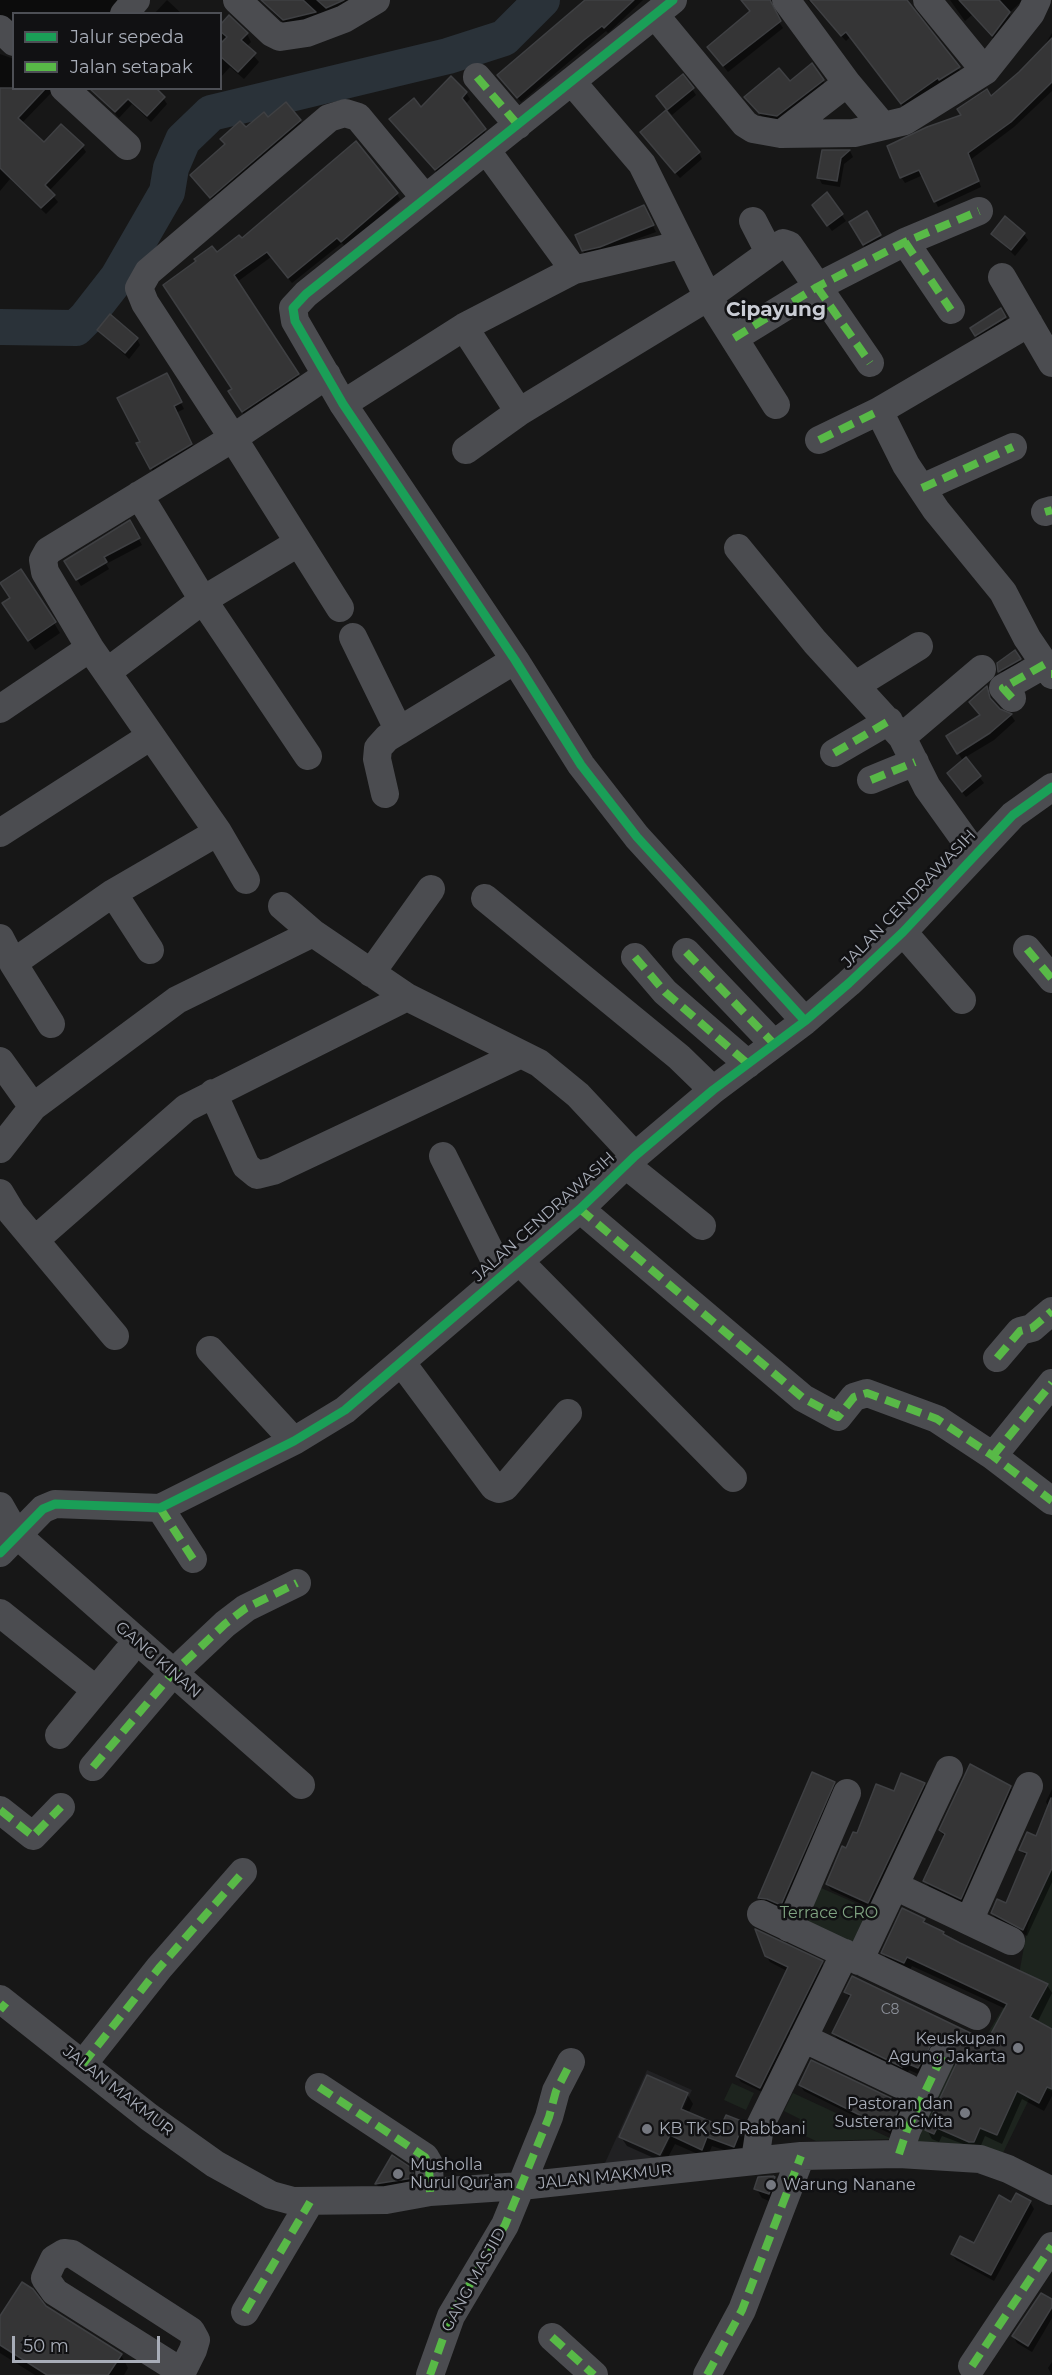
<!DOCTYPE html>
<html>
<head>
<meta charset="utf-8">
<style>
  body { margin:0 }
  #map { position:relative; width:1052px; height:2375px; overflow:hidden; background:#171717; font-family:Montserrat,sans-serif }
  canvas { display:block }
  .legend { position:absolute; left:12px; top:12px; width:210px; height:78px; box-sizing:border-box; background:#111113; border:2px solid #4d4f55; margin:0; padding:8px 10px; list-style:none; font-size:18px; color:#a8adb8 }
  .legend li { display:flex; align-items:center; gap:12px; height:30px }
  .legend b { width:30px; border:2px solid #4d4f55 }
  .scale { position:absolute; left:12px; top:2336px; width:148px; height:27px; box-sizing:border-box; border:3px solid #a8adb8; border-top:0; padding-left:8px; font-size:18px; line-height:21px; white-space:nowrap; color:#a8adb8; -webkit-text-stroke:4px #111113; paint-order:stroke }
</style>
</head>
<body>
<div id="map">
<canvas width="1052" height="2375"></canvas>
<ul class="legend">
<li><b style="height:8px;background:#1a9f57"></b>Jalur sepeda</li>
<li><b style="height:8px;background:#58b947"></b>Jalan setapak</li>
</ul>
<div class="scale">50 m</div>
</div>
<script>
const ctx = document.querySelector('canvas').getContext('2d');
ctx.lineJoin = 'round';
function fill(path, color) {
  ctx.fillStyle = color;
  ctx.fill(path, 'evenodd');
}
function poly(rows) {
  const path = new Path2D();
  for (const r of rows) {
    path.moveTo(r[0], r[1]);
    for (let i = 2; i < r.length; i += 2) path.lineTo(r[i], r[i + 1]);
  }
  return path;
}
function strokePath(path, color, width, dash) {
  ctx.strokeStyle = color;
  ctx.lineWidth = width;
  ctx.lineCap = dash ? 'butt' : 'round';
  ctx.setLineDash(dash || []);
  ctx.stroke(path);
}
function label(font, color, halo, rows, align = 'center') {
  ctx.font = font + ' Montserrat,sans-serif';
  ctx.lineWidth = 5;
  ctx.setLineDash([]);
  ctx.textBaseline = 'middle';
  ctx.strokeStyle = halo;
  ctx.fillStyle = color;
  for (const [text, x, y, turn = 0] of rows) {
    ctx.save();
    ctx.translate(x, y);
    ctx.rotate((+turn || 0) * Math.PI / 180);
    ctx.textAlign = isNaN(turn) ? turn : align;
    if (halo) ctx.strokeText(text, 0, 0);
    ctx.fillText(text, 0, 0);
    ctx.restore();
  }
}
fill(poly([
  [647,2070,692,2090,656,2169,600,2174]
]), '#212123');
fill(poly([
  [1052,1862,1052,2092,1036,2085,999,2161,901,2146,942,2060,965,2071,1017,1985,1028,1925],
  [819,1887,871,1910,855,1946,803,1923],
  [732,2083,754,2093,746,2110,724,2100],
  [793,2093,892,2139,816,2141,795,2131,800,2119,784,2111]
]), '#1d241e');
fill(poly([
  [0,0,122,0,110,14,14,14,14,23,0,21],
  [167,0,182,14,154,14],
  [260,0,357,0,287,26],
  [587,0,643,0,608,33,606,31,521,102,499,75],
  [742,0,764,0,783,28,728,72,713,53,751,12],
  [808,0,903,0,962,73,905,109,850,37,846,41],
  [950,0,1023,0,1009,13,1013,21,996,42,972,15,965,21],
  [220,28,247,34,251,42,246,47,259,62,244,79,230,67,220,78],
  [1052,33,1052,91,1014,127,970,160,981,187,938,207,923,175,905,183,901,177,963,116,1020,74,1041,51],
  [0,54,14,59,14,88,51,88,51,93,22,123,44,145,82,146,86,152,49,191,58,202,46,214,10,179,0,191],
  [451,78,466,93,470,99,465,105,488,136,439,175,391,120,421,109],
  [823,81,827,87,781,122,764,119,746,98],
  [692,89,696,95,672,115,662,103],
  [93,91,163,98,167,104,151,122,132,104,119,118],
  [268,119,300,121,304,127,214,203,192,175,225,145,222,139],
  [645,138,699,153,702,159,680,178],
  [823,151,850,151,853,157,844,164,840,187,822,184,819,178],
  [396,193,400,199,346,247,342,243,292,283,271,257,237,282,301,380,246,417,233,398,216,254,241,240],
  [827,195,846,221,832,231,817,211],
  [643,207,656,232,587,257,583,251,614,218],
  [866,213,883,242,867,251,851,222],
  [993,234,1024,234,1028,240,1015,256],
  [1000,310,1009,324,980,341,972,329],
  [99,330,137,339,140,345,129,359],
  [166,375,184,409,176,413,195,450,155,475,138,444,142,442],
  [129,522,142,545,106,564,109,569,81,586,66,561],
  [10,613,54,623,60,633,35,650],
  [1015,652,1023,666,1003,677,999,664],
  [987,689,992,703,999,710,1011,715,1015,721,994,740,964,758,984,783,966,797,948,774,963,761,948,736,981,716,971,702],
  [834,1783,838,1789,784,1911,763,1904,759,1898],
  [924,1784,927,1790,872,1909,831,1890,827,1884,846,1850,858,1835,895,1793],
  [1010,1787,1014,1793,964,1904,929,1887,925,1881,944,1837,940,1830],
  [1052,1789,1052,1882,1027,1936,996,1919,992,1913,1006,1905,1027,1857,1020,1850,1037,1838,1049,1808,1046,1802],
  [924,1920,928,1926,943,1933,946,1938,1047,1985,1052,1993,1037,2023,1052,2031,1052,2096,1044,2111,1022,2099,1002,2144,985,2136,979,2150,942,2136,939,2142,932,2139,927,2130,958,2063,955,2050,938,2051,923,2076,909,2070,907,2075,839,2043,834,2033,850,1999,846,1992,988,2043,1006,2009,912,1966,909,1971,888,1962,883,1952],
  [766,1955,821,1962,825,1969,764,2093,741,2082,737,2076,787,1971,770,1962],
  [800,2085,900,2104,904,2111,893,2135,804,2091],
  [687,2094,693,2104,688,2114,722,2128,743,2124,748,2133,739,2155,712,2146,707,2158,675,2144,665,2163,627,2146,621,2137],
  [412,2170,416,2184,379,2188,376,2183],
  [775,2178,780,2188,774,2203,762,2198,756,2188],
  [1030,2202,1034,2209,994,2281,956,2260,952,2254,974,2245],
  [1052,2301,1052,2318,1032,2352,1017,2343,1013,2336],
  [45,2307,121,2355,128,2368,124,2375,35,2375,0,2353,0,2319],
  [1052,2362,1052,2375,1048,2368]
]), '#0007');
strokePath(poly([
  [0,327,76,328,86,318,118,277,167,192,171,168,183,140,211,113,448,56,504,38,542,0]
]), '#2a3239', 36);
const building = poly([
  [261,0,303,0,316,12,283,20,261,0],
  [317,0,344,0,326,8,317,0],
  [585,0,634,0,604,28,602,26,584,40,517,98,497,75,585,0],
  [741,0,770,0,781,21,723,66,707,47,750,11,741,0],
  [810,0,907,0,960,67,939,80,938,78,901,104,846,32,841,36,810,0],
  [959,0,999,0,1010,12,992,36,959,0],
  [229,15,248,33,241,40,256,53,238,72,220,56,220,44,227,37,220,31,220,25,229,15],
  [1052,38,1052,82,1011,122,968,153,979,181,934,202,919,170,900,178,887,146,927,127,961,115,957,109,987,89,991,96,1019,72,1052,38],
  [812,63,824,80,777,116,759,113,744,97,779,68,790,81,812,63],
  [683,74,694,88,667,110,656,96,683,74],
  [451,76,467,92,462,98,486,129,435,170,389,119,414,98,421,107,451,76],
  [0,88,46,88,18,118,44,142,61,124,84,145,45,185,55,195,41,208,0,168,0,88],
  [89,88,156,88,165,97,147,116,128,99,115,112,89,88],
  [286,102,301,120,210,198,190,175,225,144,220,139,240,121,246,127,264,112,268,117,286,102],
  [666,110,700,152,675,173,640,132,666,110],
  [356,141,398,193,341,242,337,238,288,278,267,252,234,275,299,374,242,412,228,391,232,389,163,285,196,261,194,259,212,246,217,252,239,235,242,238,356,141],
  [822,150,850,150,841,158,837,181,817,178,822,150],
  [827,192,843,214,827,226,812,205,827,192],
  [644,205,654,225,600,247,582,251,575,235,644,205],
  [867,211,881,235,863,245,849,222,867,211],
  [1005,216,1025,233,1011,250,991,234,1005,216],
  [1001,308,1006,317,975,336,970,328,1001,308],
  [110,314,138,338,125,353,97,330,110,314],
  [167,373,182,402,174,406,192,444,150,469,136,443,140,442,117,398,167,373],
  [130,520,140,538,104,557,107,562,76,580,64,561,130,520],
  [21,569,56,622,28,641,2,603,10,598,0,583,21,569],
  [1015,650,1021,659,998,672,997,663,1015,650],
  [987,686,990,698,1000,709,1012,714,990,733,957,754,946,736,980,715,969,702,987,686],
  [966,757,981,776,962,792,947,773,966,757],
  [970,1764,1011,1786,961,1899,923,1881,945,1834,939,1830,970,1764],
  [812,1772,835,1782,781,1905,767,1899,758,1898,812,1772],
  [901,1773,925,1783,868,1903,826,1884,842,1846,846,1848,853,1832,857,1833,876,1784,894,1791,901,1773],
  [1051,1798,1052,1868,1023,1930,991,1913,997,1899,1006,1903,1027,1853,1019,1850,1027,1832,1036,1836,1051,1798],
  [902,1908,925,1919,923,1922,944,1932,943,1934,960,1943,1048,1984,1030,2017,1052,2029,1052,2089,1047,2087,1039,2103,1017,2091,997,2135,980,2128,974,2142,969,2142,937,2128,934,2134,925,2130,957,2062,958,2054,950,2041,941,2040,932,2043,918,2068,904,2062,902,2067,832,2033,851,1995,844,1992,852,1976,987,2041,1007,2004,907,1957,904,1963,881,1953,902,1908],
  [755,1929,823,1961,760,2088,736,2076,788,1967,765,1956,755,1929],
  [811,2060,901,2103,890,2130,799,2085,811,2060],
  [647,2075,688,2093,681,2109,721,2126,726,2115,744,2122,734,2147,707,2137,702,2150,670,2135,660,2155,619,2137,647,2075],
  [392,2155,413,2169,413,2178,375,2184,392,2155],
  [773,2176,775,2177,769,2194,754,2189,758,2177,773,2176],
  [1016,2193,1031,2201,991,2275,951,2254,960,2236,974,2243,999,2195,1011,2202,1016,2193],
  [22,2282,33,2289,46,2306,122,2354,108,2375,47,2375,0,2345,0,2316,22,2282],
  [1041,2293,1052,2299,1052,2307,1028,2346,1012,2336,1041,2293]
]);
fill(building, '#353536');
strokePath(building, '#3f4043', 1.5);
strokePath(poly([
  [237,0,272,33,280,37,307,33,344,19,376,0],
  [673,0,306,294,293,308,295,321,343,404,515,660,581,765,637,837,805,1021],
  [927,0,985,71],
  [124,14,136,0],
  [655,15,745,124,753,129,781,134,854,133,905,121,985,71,1031,13,1037,0],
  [0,29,14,42],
  [477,77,518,125],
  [572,82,642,164,708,297,776,405],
  [847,83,883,126],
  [64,88,127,146],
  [781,134,847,83,786,0],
  [753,221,769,252],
  [905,242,951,310],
  [574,270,680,245],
  [1002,277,1052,363],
  [464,327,519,412],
  [734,338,817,287,905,242,979,211],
  [327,375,233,438,340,608],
  [343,404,464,327,574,270,487,151],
  [879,411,906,465,936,510,1003,592,1027,638,1052,675],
  [819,440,879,411,1029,323],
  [466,450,519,412,708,297,783,243,789,245,870,363],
  [922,488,1013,447],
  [139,495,203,600,308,756],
  [1045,512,1052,510],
  [738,548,815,642,902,737,927,787,975,854],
  [353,637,399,731],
  [107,672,203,600,298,543],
  [856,685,919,646],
  [1012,698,1003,688,1045,664],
  [0,709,90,648],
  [902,737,982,669],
  [834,753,889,721],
  [871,780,915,762],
  [385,794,377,759,378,748,387,738,515,660],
  [0,833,151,736],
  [246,880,218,832,90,648,45,572,43,560,48,551,233,438,145,303,139,288,148,272,329,118,345,113,358,117,425,198],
  [113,893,150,950],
  [485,898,679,1057,713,1090],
  [282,906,313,933,407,997,539,1063,578,1095,635,1156],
  [903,932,962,1000],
  [0,938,13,963,51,1024],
  [1027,949,1052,979],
  [686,952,774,1044],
  [635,957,665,992,748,1064],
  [13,963,113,893,218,832],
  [371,973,431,889],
  [0,1061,33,1107],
  [213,1093,246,1166,257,1175,273,1171,521,1054],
  [0,1149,33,1107,177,1000,313,933],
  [443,1156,502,1275],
  [626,1165,702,1226],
  [0,1193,12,1213,115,1336],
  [580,1209,803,1398,838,1417,854,1397,867,1393,937,1419,993,1456,1052,1501],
  [35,1240,186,1108,407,997],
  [518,1260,733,1478],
  [210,1350,294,1441],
  [997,1358,1020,1331,1032,1328,1052,1311],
  [402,1363,494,1487,499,1489,505,1487,568,1413],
  [993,1456,1052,1383],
  [0,1506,16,1534,301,1785],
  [160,1508,193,1559],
  [0,1553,43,1509,55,1504,160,1508,294,1441,345,1410,580,1209,635,1156,713,1090,805,1021,849,983,903,932,1013,815,1052,787],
  [0,1613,96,1690],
  [59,1735,127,1653],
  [93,1767,173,1673,225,1624,246,1608,297,1583],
  [0,1810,33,1836,61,1807],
  [895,1886,1011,1941],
  [761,1914,977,2016],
  [969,1921,1029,1786],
  [789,1928,847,1793],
  [859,1961,949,1770],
  [0,1999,149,2117,215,2164,271,2195,293,2201,386,2200,430,2192,521,2186,801,2156,899,2154,980,2159,1008,2169,1052,2191],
  [803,2038,908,2088],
  [83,2064,159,1968,243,1872],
  [319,2087,425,2157,429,2164,430,2192],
  [899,2154,907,2130,942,2056],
  [755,2161,760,2126,845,1953],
  [245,2312,310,2202],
  [552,2337,594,2375],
  [972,2366,1052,2246],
  [180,2375,182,2372,193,2350,196,2340,191,2331,72,2254,64,2253,54,2259,45,2278,55,2292,182,2372],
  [430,2375,451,2316,505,2225,549,2117,556,2091,571,2062],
  [707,2375,742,2310,801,2156]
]), '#4b4c50', 28);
strokePath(poly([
  [477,77,518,125],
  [905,242,951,310],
  [817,287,870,363],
  [734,338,817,287,905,242,979,211],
  [819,440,879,411],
  [922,488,1013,447],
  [1045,512,1052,510],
  [1051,674,1052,674],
  [1012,698,1003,688,1045,664],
  [834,753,889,721],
  [871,780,915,762],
  [1027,949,1052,979],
  [686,952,774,1044],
  [635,957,665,992,748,1064],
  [580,1209,803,1398,838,1417,854,1397,867,1393,937,1419,993,1456,1052,1501],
  [997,1358,1020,1331,1032,1328,1052,1311],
  [993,1456,1052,1383],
  [160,1508,193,1559],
  [93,1767,173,1673,225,1624,246,1608,297,1583],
  [0,1810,33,1836,61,1807],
  [0,2010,6,2003],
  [83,2064,159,1968,243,1872],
  [319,2087,425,2157,429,2164,430,2192],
  [899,2154,907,2130,942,2056],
  [245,2312,310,2202],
  [552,2337,594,2375],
  [972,2366,1052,2246],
  [430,2375,451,2316,505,2225,549,2117,556,2091,571,2062],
  [707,2375,742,2310,801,2156]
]), '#58b947', 8, [15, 8]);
strokePath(poly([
  [673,0,306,294,293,308,295,321,343,404,515,660,581,765,637,837,805,1021],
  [0,1553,43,1509,55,1504,160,1508,294,1441,345,1410,580,1209,635,1156,713,1090,805,1021,849,983,903,932,1013,815,1052,787]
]), '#1a9f57', 9);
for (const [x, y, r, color] of [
  [1018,2048,6,"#757880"],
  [965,2113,6,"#757880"],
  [647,2129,6,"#757880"],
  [398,2174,6,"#757880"],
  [771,2185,6,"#757880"]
]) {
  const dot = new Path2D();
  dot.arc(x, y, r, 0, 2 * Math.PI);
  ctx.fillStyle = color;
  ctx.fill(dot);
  strokePath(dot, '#111113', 2);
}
label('14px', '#8b8f98', null, [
  ["C8",890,2010]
]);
label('16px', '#a8adb8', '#111113', [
  ["JALAN CENDRAWASIH",909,899,-46],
  ["JALAN CENDRAWASIH",544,1217,-42],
  ["GANG KINAN",158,1660,41],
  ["JALAN MAKMUR",118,2091,38],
  ["JALAN MAKMUR",605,2177,-6],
  ["GANG MASJID",474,2280,-61]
]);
label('16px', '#7fa381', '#111113', [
  ["Terrace CRO",829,1913]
]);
label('16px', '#a8adb8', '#111113', [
  ["Keuskupan",1006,2039,"right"],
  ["Agung Jakarta",1006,2057,"right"],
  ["Pastoran dan",953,2104,"right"],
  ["Susteran Civita",953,2122,"right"],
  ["KB TK SD Rabbani",659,2129],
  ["Musholla",410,2165],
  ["Nurul Qur'an",410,2183],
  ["Warung Nanane",783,2185]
], 'left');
label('bold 20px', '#c9ccd4', '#111113', [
  ["Cipayung",776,310]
]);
</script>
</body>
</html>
